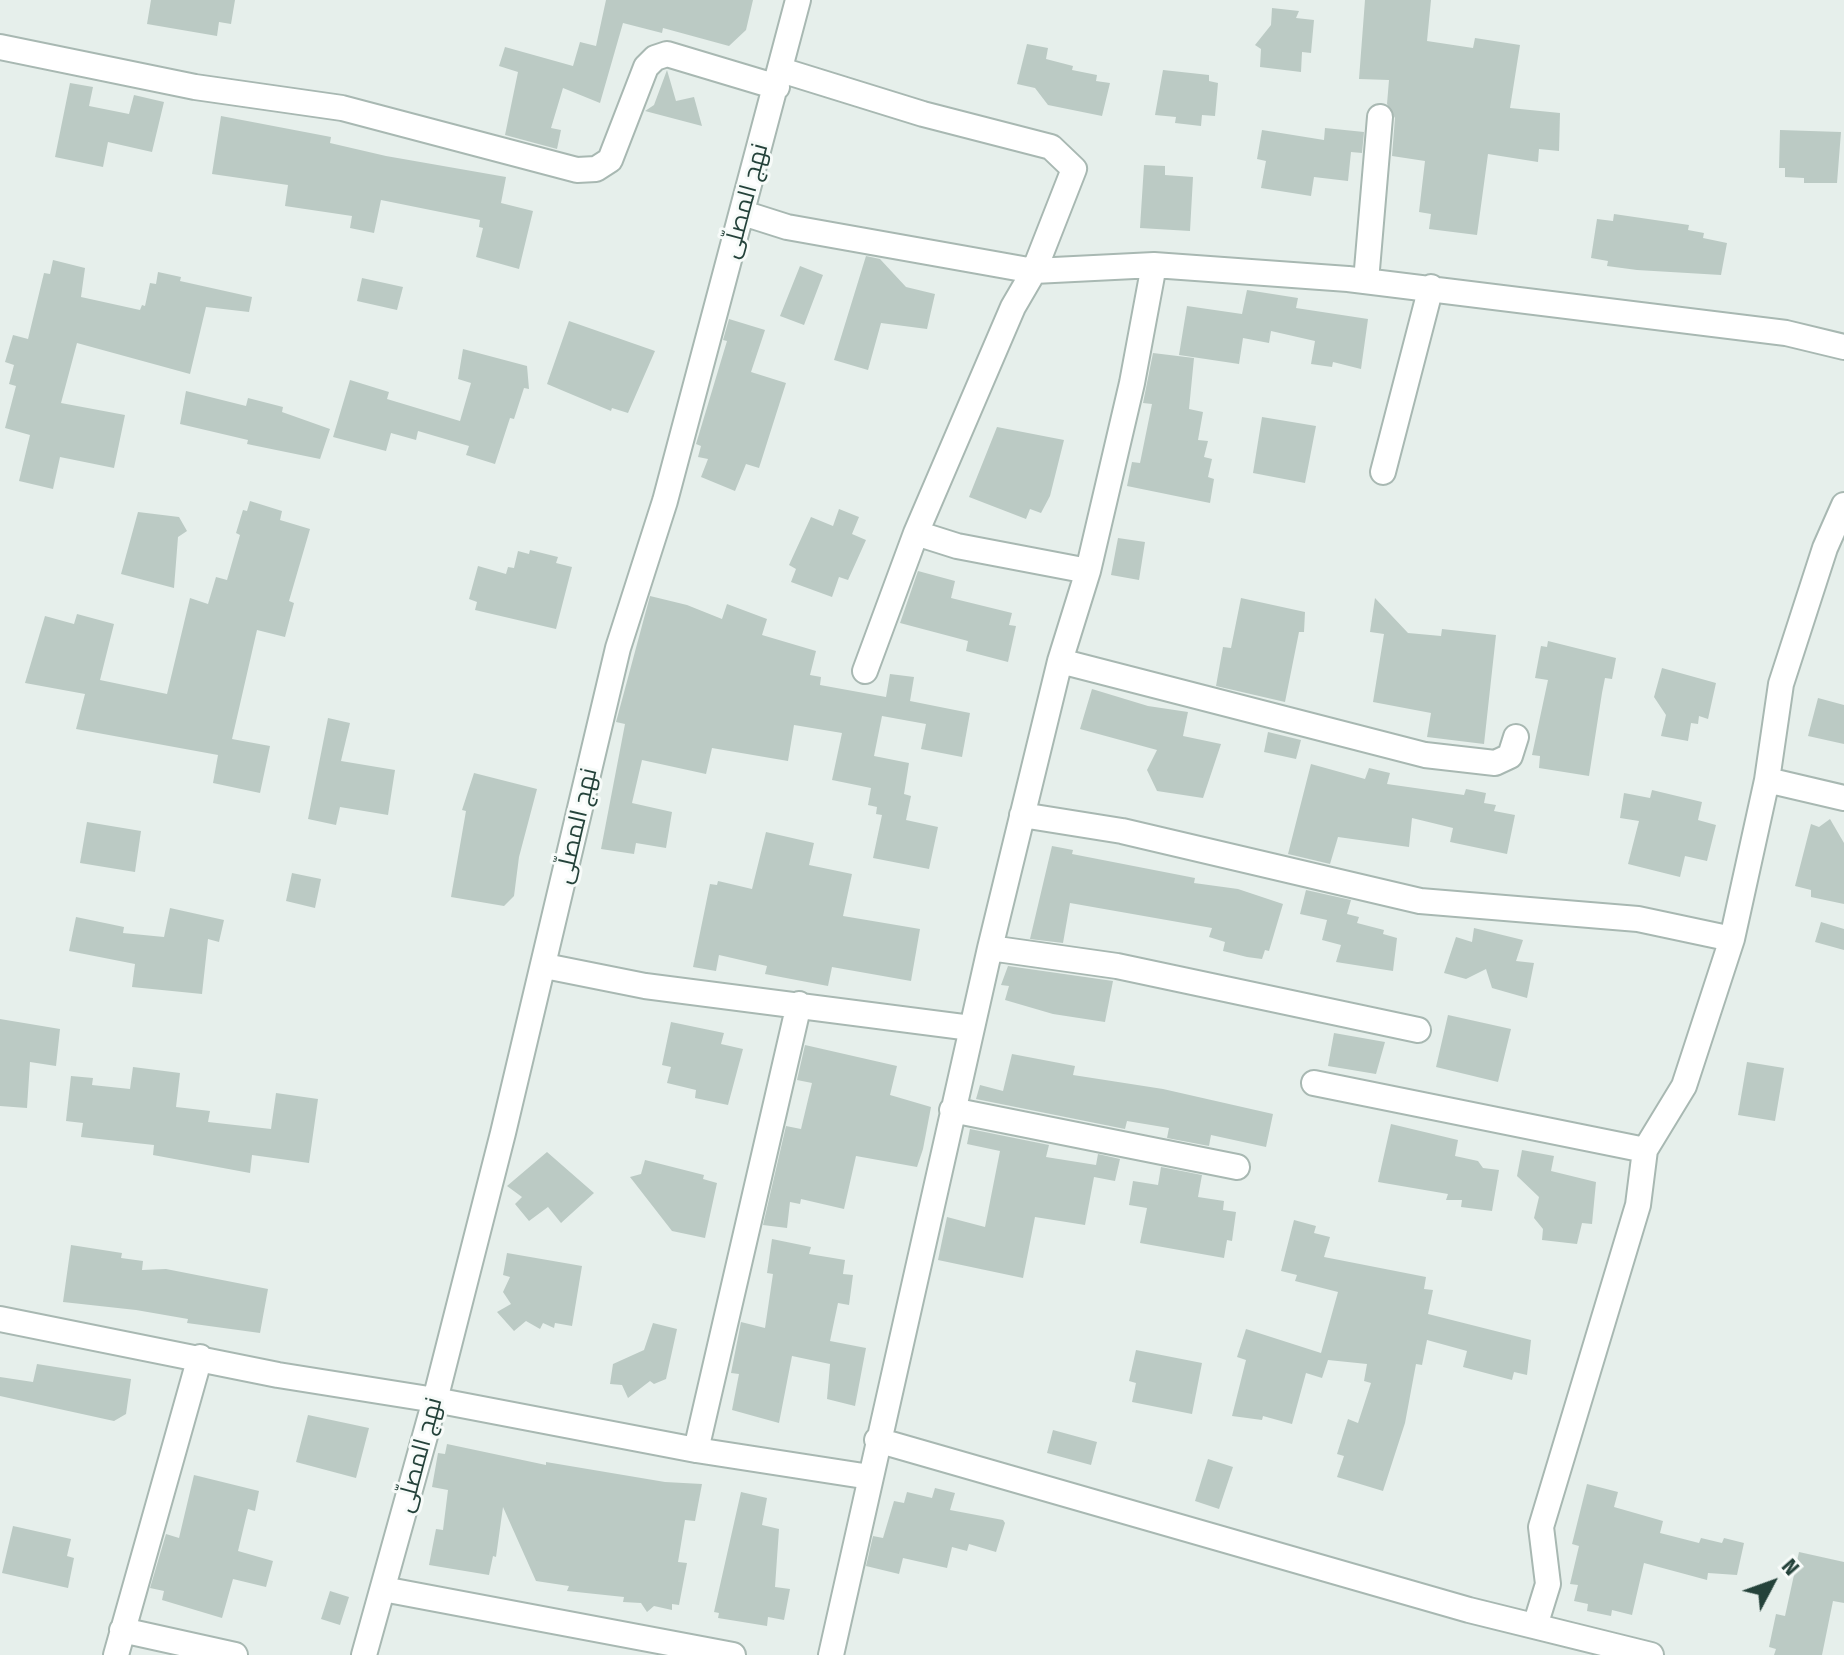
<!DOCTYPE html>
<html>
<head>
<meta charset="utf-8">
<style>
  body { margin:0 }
  #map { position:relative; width:1844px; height:1655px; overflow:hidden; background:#e6efeb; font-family:"Fira Sans Condensed",sans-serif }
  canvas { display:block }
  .north { position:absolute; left:1732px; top:1543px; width:80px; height:80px; -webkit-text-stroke:6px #f7fbf9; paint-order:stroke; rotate:49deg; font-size:22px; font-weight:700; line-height:32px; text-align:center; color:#24423a }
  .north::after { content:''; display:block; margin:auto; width:28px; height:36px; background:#24423a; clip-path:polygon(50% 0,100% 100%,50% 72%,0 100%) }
</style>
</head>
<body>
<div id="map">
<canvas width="1844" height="1655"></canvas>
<div class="north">N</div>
</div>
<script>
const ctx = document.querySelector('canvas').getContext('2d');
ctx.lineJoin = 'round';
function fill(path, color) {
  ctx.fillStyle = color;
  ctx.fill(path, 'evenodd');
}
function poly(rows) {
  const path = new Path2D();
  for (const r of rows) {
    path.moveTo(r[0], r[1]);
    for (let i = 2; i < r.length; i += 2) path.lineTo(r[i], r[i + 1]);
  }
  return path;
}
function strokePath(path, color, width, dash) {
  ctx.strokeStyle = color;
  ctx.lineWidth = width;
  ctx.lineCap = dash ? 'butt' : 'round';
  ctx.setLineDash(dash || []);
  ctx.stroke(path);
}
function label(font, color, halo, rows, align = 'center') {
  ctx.font = font + ' "Fira Sans Condensed",Cairo,sans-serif';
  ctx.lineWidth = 6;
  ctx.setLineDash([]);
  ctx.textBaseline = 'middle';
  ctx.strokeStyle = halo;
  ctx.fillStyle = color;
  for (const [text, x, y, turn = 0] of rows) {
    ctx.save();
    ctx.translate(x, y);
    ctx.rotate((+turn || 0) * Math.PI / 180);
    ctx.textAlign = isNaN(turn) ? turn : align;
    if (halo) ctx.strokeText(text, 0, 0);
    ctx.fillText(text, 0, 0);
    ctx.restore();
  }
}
fill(poly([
  [151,0,235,0,231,24,219,22,217,36,147,24],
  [606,0,753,0,746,30,729,46,663,28,662,33,623,23,600,103,563,88,551,128,561,130,557,149,505,135,518,72,499,66,505,47,573,66,580,42,596,46],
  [1365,0,1431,0,1427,41,1473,48,1475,38,1520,45,1510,108,1560,113,1559,151,1539,149,1538,162,1488,154,1477,235,1429,229,1431,214,1419,212,1425,161,1392,156,1395,118,1387,104,1389,80,1359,79],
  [1272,8,1299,11,1296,18,1314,20,1311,53,1302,52,1301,72,1260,67,1261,49,1255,45,1271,25],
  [1027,44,1048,48,1046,59,1073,66,1072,70,1097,75,1096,81,1110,83,1102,116,1048,105,1035,88,1017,84],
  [667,70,676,101,694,97,702,126,645,111,654,105],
  [1163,70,1209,75,1209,81,1218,83,1215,116,1202,115,1201,126,1175,123,1176,117,1155,115],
  [70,83,93,87,89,106,129,114,134,95,164,102,152,152,108,142,103,167,55,157],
  [221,116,331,137,330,143,386,156,506,177,501,203,533,211,519,269,476,257,483,228,479,227,480,220,381,200,374,233,350,228,352,216,285,206,288,185,212,174],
  [1325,128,1364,132,1362,153,1351,152,1348,181,1314,177,1311,196,1261,188,1266,161,1257,159,1262,130,1324,140],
  [1780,130,1841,132,1837,183,1804,183,1804,178,1785,177,1785,168,1779,168],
  [1144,165,1165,166,1165,175,1193,177,1190,231,1140,228],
  [1614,214,1689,225,1688,230,1704,233,1703,238,1727,243,1721,275,1637,270,1607,266,1608,261,1591,258,1597,219,1613,221],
  [866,256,880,259,906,287,935,294,927,329,881,323,868,370,834,360],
  [53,260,85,268,81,297,140,310,142,305,145,306,150,283,156,284,158,272,181,277,180,281,252,297,249,312,206,307,190,374,77,343,61,403,125,415,114,468,60,457,53,489,19,481,30,435,5,428,16,386,9,384,14,365,5,362,13,335,28,339,44,273,50,274],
  [800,266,823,275,804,325,780,316],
  [362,278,403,287,397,310,357,301],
  [1247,290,1298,298,1296,308,1368,319,1361,369,1333,362,1332,367,1311,364,1315,341,1271,331,1269,343,1243,338,1239,364,1179,355,1187,306,1242,314],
  [729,319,765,330,751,372,786,383,759,468,746,464,735,491,701,477,708,459,698,457,701,446,696,444,727,341,723,340],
  [569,321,655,351,628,413,612,408,611,411,547,384],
  [463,349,527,366,529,389,524,388,514,419,510,418,495,464,466,455,469,446,418,431,416,440,391,433,386,451,333,437,350,380,389,392,387,399,460,421,471,383,458,379],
  [1153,353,1194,358,1189,409,1203,412,1198,440,1208,441,1204,457,1212,459,1208,477,1214,479,1210,503,1127,486,1132,462,1140,463,1152,404,1143,403],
  [186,391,246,406,248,398,283,407,282,412,330,429,320,459,247,444,248,440,180,424],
  [1262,417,1316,426,1305,483,1253,473],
  [997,427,1064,440,1050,496,1041,513,1030,509,1026,519,969,497],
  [250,501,282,511,280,520,310,529,289,601,294,603,285,637,257,630,232,739,270,746,260,793,213,783,218,755,76,729,85,694,25,683,45,616,74,624,77,614,114,624,100,680,167,694,190,598,208,604,216,577,227,580,240,535,236,533,243,510,247,511],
  [839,509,859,517,852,534,866,540,848,580,839,577,832,597,791,582,796,569,789,565,811,517,833,526],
  [138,512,179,517,187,531,178,537,174,588,121,574],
  [1118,538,1145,542,1139,580,1111,575],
  [530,550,558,557,556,563,572,567,556,629,475,610,477,602,469,599,478,566,506,574,508,567,514,568,518,551,529,554],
  [918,571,955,581,951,598,1012,613,1009,625,1016,626,1008,662,966,651,968,641,900,623],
  [650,596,687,605,722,619,727,604,767,619,762,635,816,651,810,675,821,677,820,685,886,697,890,674,914,677,910,701,970,713,962,757,921,749,926,724,882,716,874,756,909,763,904,794,911,796,906,820,938,827,929,869,873,858,882,815,876,814,877,807,868,805,871,788,832,780,842,733,794,725,788,761,712,748,706,774,642,760,632,803,672,812,666,848,636,843,634,854,601,849,625,724,616,722],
  [1241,598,1305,612,1304,632,1299,632,1285,702,1216,686,1223,647,1231,648],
  [1375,598,1408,633,1441,636,1442,629,1496,635,1484,744,1427,737,1431,713,1373,702,1384,634,1370,632],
  [1548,641,1616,658,1612,679,1605,678,1602,693,1589,776,1539,768,1540,756,1532,755,1548,680,1535,678,1541,646,1547,647],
  [1662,668,1716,683,1708,719,1699,716,1698,724,1691,723,1688,741,1661,736,1666,715,1654,697],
  [1092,689,1148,706,1188,712,1183,736,1221,744,1203,798,1157,791,1147,770,1157,750,1080,729],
  [1818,698,1844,705,1844,744,1808,736],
  [328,718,350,723,341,761,395,770,388,815,340,807,336,825,308,819],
  [1268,732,1301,740,1296,759,1264,752],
  [1311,764,1365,779,1369,768,1390,773,1387,784,1464,795,1466,789,1486,793,1484,803,1496,805,1494,811,1515,815,1507,854,1450,842,1453,828,1412,818,1409,847,1338,837,1330,864,1288,854],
  [474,773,537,789,519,857,514,896,504,906,451,897,466,811,462,810],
  [1652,790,1702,802,1698,820,1716,825,1707,861,1685,856,1680,877,1628,864,1639,821,1620,818,1624,793,1650,798],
  [1830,819,1844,843,1844,904,1811,897,1811,890,1795,886,1811,824,1819,827],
  [87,822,141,831,135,872,80,863],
  [766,832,814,843,809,865,852,874,843,916,920,929,911,981,832,967,828,986,765,974,767,966,719,955,716,971,693,967,710,884,717,885,718,881,752,889],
  [1052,846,1073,850,1072,854,1195,878,1194,883,1238,889,1283,904,1269,951,1265,950,1262,959,1247,957,1223,951,1225,942,1209,937,1212,928,1070,903,1063,943,1030,939],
  [292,873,321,879,315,908,286,901],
  [1306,890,1351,900,1347,914,1359,917,1357,923,1384,930,1383,934,1397,938,1393,971,1336,962,1341,945,1322,940,1327,920,1300,914],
  [170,908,224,920,219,942,208,939,202,994,132,987,135,964,69,951,76,917,124,927,123,933,164,937],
  [1821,922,1844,929,1844,950,1815,942],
  [1474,928,1523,940,1516,961,1534,963,1527,998,1492,988,1486,969,1466,979,1444,973,1456,937,1472,942],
  [1008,966,1113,981,1105,1022,1053,1014,1005,1000,1009,986,1001,985],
  [1448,1015,1511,1029,1498,1082,1436,1067],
  [0,1019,60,1029,56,1066,30,1062,27,1108,0,1106],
  [671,1022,724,1033,721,1044,743,1049,728,1105,695,1098,696,1090,667,1083,671,1067,662,1065],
  [1334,1033,1385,1042,1376,1074,1328,1066],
  [805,1045,897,1066,890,1095,931,1107,923,1149,917,1167,856,1156,844,1209,801,1199,800,1204,790,1202,787,1228,763,1225,786,1126,801,1129,812,1083,797,1080],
  [1012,1054,1075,1066,1073,1075,1163,1089,1273,1114,1266,1147,1211,1135,1209,1146,1167,1138,1169,1128,1127,1121,1125,1129,976,1099,980,1085,1003,1091],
  [1747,1062,1784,1068,1775,1121,1738,1115],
  [133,1067,180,1073,176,1107,210,1111,208,1122,271,1129,276,1093,318,1099,309,1163,252,1155,250,1173,153,1155,154,1145,81,1137,83,1123,66,1121,71,1076,93,1078,92,1085,130,1089],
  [1391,1124,1458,1140,1455,1156,1478,1161,1483,1168,1499,1170,1492,1211,1461,1207,1462,1200,1446,1200,1448,1194,1378,1182],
  [970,1129,1049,1145,1046,1157,1096,1165,1098,1154,1120,1159,1115,1181,1094,1177,1085,1225,1035,1217,1023,1278,938,1260,947,1217,985,1227,1000,1151,967,1144],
  [1522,1150,1554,1156,1551,1171,1596,1182,1592,1224,1582,1223,1577,1244,1542,1240,1543,1229,1534,1218,1539,1197,1517,1176],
  [547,1152,594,1193,561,1223,548,1207,529,1221,515,1204,522,1197,507,1186],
  [645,1160,704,1175,703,1179,717,1183,705,1238,672,1231,630,1177,641,1174],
  [1161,1167,1202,1175,1198,1197,1224,1201,1223,1210,1236,1212,1232,1241,1227,1240,1224,1258,1140,1243,1147,1208,1129,1205,1133,1181,1158,1185],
  [1294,1220,1316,1226,1314,1233,1330,1237,1324,1257,1426,1277,1424,1289,1433,1290,1428,1314,1531,1340,1527,1375,1514,1372,1512,1380,1463,1367,1467,1351,1427,1340,1422,1365,1416,1364,1405,1423,1383,1491,1337,1477,1344,1456,1337,1454,1348,1419,1358,1423,1371,1383,1364,1381,1367,1364,1328,1360,1322,1378,1306,1373,1292,1424,1263,1416,1262,1420,1232,1416,1246,1360,1237,1357,1246,1329,1321,1353,1338,1292,1295,1281,1297,1275,1281,1271],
  [772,1239,811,1247,809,1254,845,1260,843,1274,853,1275,849,1305,838,1303,830,1341,866,1348,855,1406,827,1399,830,1364,792,1356,779,1423,732,1410,739,1374,731,1373,741,1322,765,1328,773,1274,767,1273],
  [71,1245,122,1253,121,1258,143,1261,142,1270,166,1269,268,1289,260,1333,187,1323,188,1319,136,1310,63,1302],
  [507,1253,582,1266,572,1326,555,1323,554,1328,543,1323,540,1329,526,1321,514,1331,497,1312,511,1304,503,1292,510,1277,503,1275],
  [653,1323,677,1329,666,1379,654,1384,650,1381,628,1398,622,1385,610,1384,613,1364,644,1350],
  [1136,1350,1202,1363,1192,1414,1132,1402,1136,1383,1129,1381],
  [37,1364,131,1379,126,1414,114,1421,0,1396,0,1377,33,1382],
  [308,1415,369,1428,356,1478,296,1462],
  [1053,1430,1097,1442,1091,1465,1047,1453],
  [447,1444,546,1465,546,1462,665,1482,702,1484,695,1521,685,1520,678,1562,687,1563,679,1605,672,1604,672,1610,654,1606,647,1612,641,1603,623,1602,624,1597,567,1591,569,1586,536,1581,503,1507,496,1557,493,1556,489,1575,429,1565,436,1529,443,1530,448,1490,432,1487,438,1453,445,1454],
  [1208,1459,1233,1467,1219,1509,1195,1501],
  [194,1475,259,1491,255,1511,248,1509,238,1551,273,1561,266,1587,233,1579,222,1618,162,1600,164,1591,150,1588,166,1534,179,1538],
  [1587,1484,1618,1492,1614,1507,1663,1521,1660,1533,1699,1543,1701,1538,1722,1543,1724,1538,1744,1543,1737,1575,1708,1573,1707,1580,1644,1563,1632,1615,1612,1610,1611,1616,1587,1611,1588,1604,1574,1601,1578,1585,1570,1584,1579,1546,1572,1544],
  [935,1488,955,1493,950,1510,1003,1520,1005,1523,996,1552,969,1544,967,1551,952,1547,947,1568,903,1558,899,1574,866,1566,873,1536,883,1538,894,1501,904,1503,907,1492,932,1498],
  [741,1492,767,1498,762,1525,779,1529,775,1587,790,1589,784,1620,768,1617,767,1626,718,1618,719,1613,714,1612],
  [13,1526,71,1539,67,1556,74,1558,68,1588,2,1573],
  [1799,1552,1844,1562,1844,1603,1833,1601,1822,1655,1774,1655,1776,1649,1769,1647,1776,1614,1785,1616],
  [330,1591,349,1597,340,1625,321,1619]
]), '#bbcac4');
const street = poly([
  [0,47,195,87,342,108,577,170,596,169,610,160,646,67,655,58,667,54,777,87],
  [781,70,923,114,1051,147,1074,169,1034,271,1013,307,916,533,957,546,1088,571,1060,661,990,948,831,1655],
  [743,213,787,227,1034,271,1154,265,1348,279,1786,333,1844,347],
  [1366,281,1380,117],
  [1383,472,1431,287],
  [1088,571,1132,383,1154,265],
  [1060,661,1425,755,1495,763,1510,756,1516,737],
  [865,671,916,533],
  [1767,780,1844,798],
  [1022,815,1122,831,1420,901,1638,919,1732,939,1767,780,1781,684,1825,548,1844,505],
  [990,948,1117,966,1418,1030],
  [545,966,645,986,971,1028],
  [1314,1083,1645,1150,1684,1086,1732,939],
  [952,1110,1237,1167],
  [0,1319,278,1375,435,1400,696,1450,870,1477],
  [877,1440,1469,1610,1651,1655],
  [696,1450,799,1004],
  [383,1589,733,1655],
  [1535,1626,1548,1584,1541,1527,1638,1205,1645,1150],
  [122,1630,235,1655],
  [116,1655,200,1357],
  [364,1655,435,1400,503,1133,618,648,665,501,798,0]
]);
strokePath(street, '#a8b8b2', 28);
strokePath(street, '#fff', 24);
label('24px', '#24423a', '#f7fbf9', [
  ["نهج المصلّى",746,201,-75],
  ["نهج المصلّى",577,826,-77],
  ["نهج المصلّى",420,1455,-75]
]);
</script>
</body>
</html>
